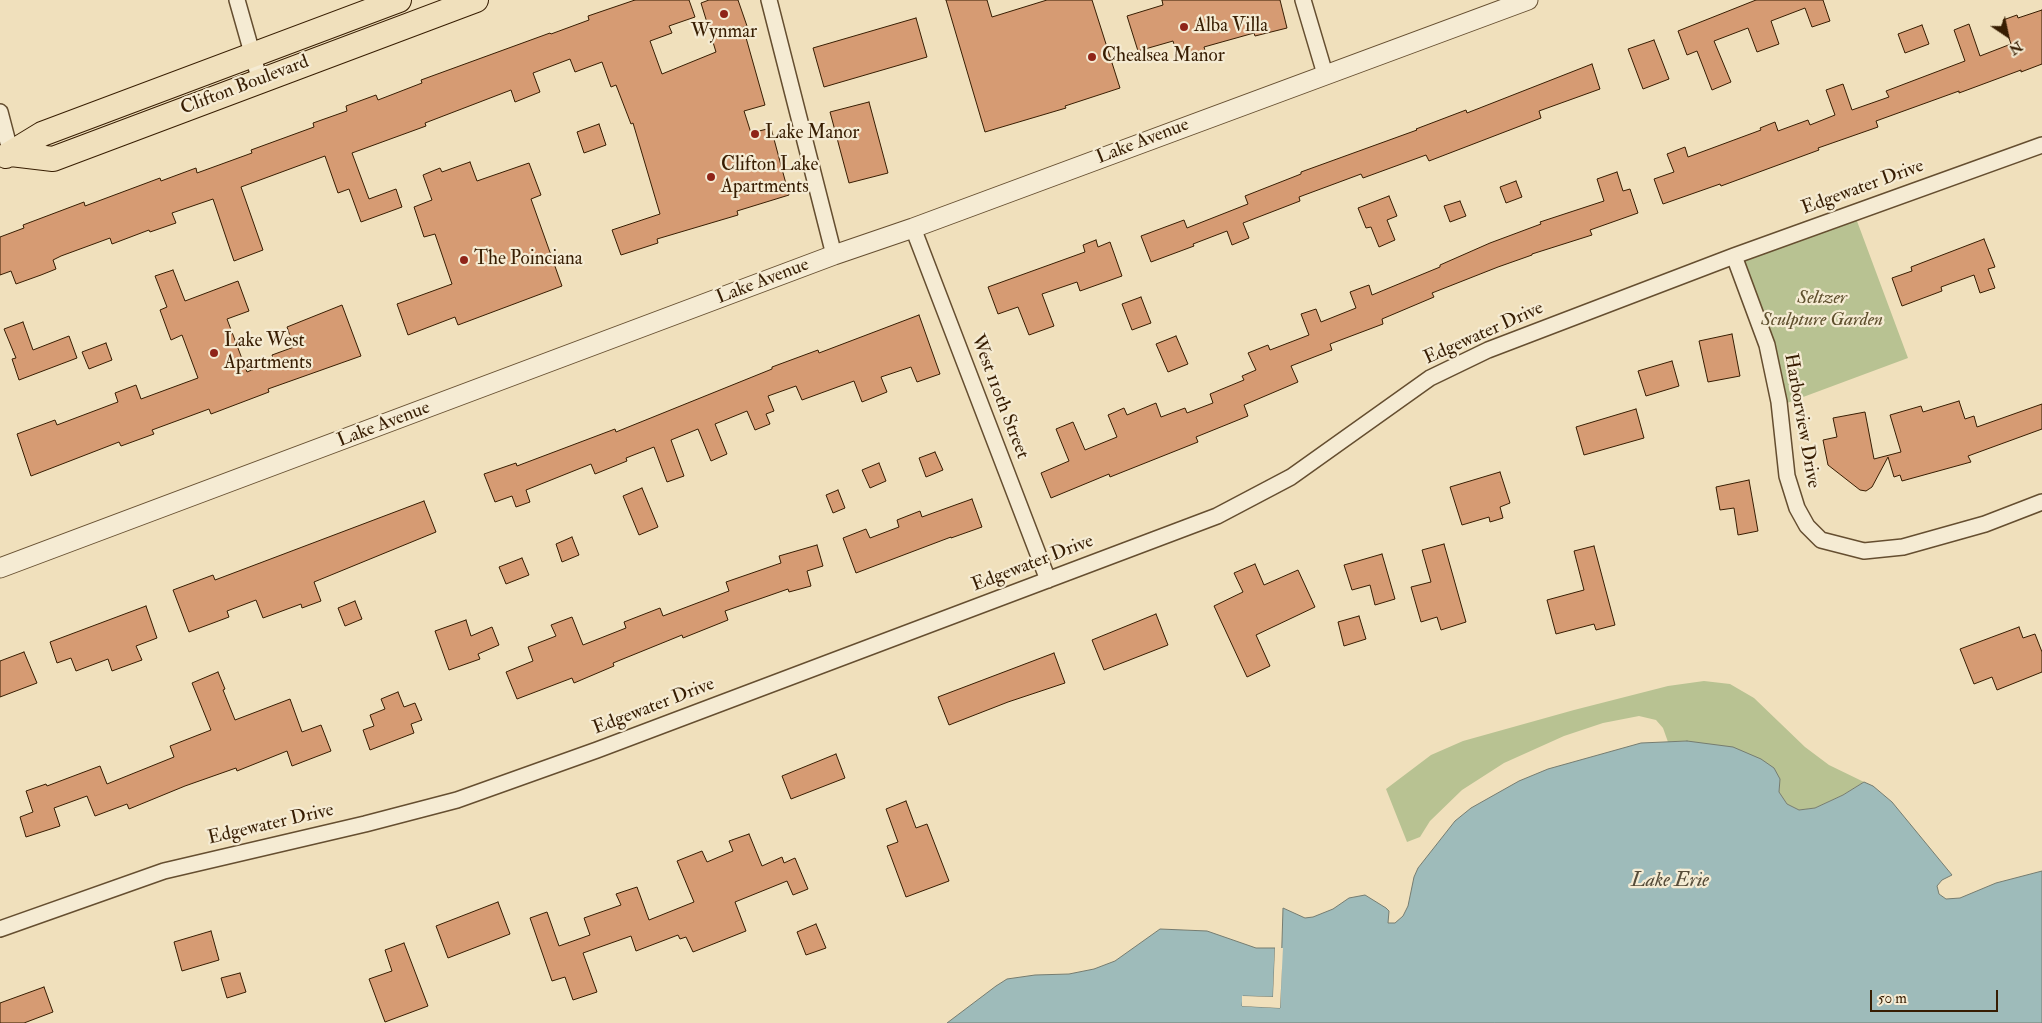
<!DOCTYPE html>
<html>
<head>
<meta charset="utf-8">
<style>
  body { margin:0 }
  #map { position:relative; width:2042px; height:1023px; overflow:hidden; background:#f0e0bc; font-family:"IM FELL Double Pica",serif }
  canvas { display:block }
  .north { position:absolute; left:1982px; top:10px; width:50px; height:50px; -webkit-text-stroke:4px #f5ebd3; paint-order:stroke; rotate:146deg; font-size:14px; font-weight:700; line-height:20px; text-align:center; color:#371d02 }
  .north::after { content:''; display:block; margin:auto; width:18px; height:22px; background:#371d02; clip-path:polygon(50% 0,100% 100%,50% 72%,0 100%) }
  .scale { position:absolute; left:1870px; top:990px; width:128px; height:22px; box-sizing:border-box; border:2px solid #371d02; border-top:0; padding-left:6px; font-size:15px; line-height:18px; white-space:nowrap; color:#371d02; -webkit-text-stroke:4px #f5ebd3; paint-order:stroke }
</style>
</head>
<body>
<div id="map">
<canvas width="2042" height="1023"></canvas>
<div class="north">N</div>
<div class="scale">50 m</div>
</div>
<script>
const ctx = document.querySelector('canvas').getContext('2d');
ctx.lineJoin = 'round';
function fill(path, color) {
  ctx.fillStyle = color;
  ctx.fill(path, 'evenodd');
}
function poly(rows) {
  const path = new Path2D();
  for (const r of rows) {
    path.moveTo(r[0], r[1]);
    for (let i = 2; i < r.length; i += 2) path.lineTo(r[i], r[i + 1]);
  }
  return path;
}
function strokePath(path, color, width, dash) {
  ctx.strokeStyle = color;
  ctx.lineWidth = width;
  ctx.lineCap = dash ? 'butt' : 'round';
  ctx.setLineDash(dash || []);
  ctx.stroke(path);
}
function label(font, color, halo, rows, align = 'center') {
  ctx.font = font + ' "IM FELL Double Pica",serif';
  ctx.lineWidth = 4.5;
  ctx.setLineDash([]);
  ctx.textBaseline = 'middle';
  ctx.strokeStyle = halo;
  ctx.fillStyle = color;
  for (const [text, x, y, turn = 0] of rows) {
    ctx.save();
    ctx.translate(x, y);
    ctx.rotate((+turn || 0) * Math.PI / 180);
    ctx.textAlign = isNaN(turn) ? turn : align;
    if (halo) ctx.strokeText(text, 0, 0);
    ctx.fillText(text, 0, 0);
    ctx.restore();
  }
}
fill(poly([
  [1854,213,1908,358,1779,406,1734,256],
  [1704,681,1730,684,1754,698,1805,747,1829,765,1864,782,1843,795,1815,808,1799,810,1787,804,1779,792,1780,779,1687,741,1668,742,1663,728,1656,720,1639,716,1603,723,1564,736,1504,763,1462,790,1430,821,1420,837,1407,842,1386,789,1431,755,1463,741,1574,710,1668,686]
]), '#b8c292');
const water = poly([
  [1687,741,1733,747,1761,759,1774,768,1780,779,1779,792,1787,804,1799,810,1815,808,1843,795,1864,782,1873,786,1892,802,1952,875,1942,880,1937,886,1939,894,1946,899,1960,898,1996,883,2042,871,2042,1023,947,1023,996,986,1007,979,1035,975,1069,974,1094,969,1115,961,1160,929,1207,931,1256,948,1275,948,1273,997,1243,996,1242,1006,1280,1008,1283,908,1305,918,1313,917,1333,909,1349,898,1365,895,1386,908,1389,911,1388,923,1395,923,1403,916,1408,906,1414,877,1418,868,1455,821,1471,808,1519,781,1548,769,1641,743,1687,741]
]);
fill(water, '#9ebbba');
strokePath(water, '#757c70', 1);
fill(poly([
  [1275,948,1278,948,1275,999,1245,999,1244,1004,1278,1005,1280,948,1283,948,1280,1008,1242,1006,1242,996,1273,997]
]), '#f0e0bc');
const building = poly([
  [635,0,689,0,695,17,669,26,672,33,650,41,662,74,716,52,701,3,709,0,738,0,747,26,743,27,765,105,744,111,751,133,771,128,789,195,737,211,738,215,657,239,658,243,621,255,612,230,660,214,633,123,631,124,616,85,611,87,602,62,575,72,570,59,533,73,540,92,515,102,511,90,425,123,426,126,352,153,369,199,396,189,402,207,361,222,349,189,338,193,325,156,241,187,263,250,234,261,213,199,172,213,176,223,150,232,149,230,112,244,110,238,61,256,53,260,56,269,41,275,16,284,11,271,0,275,0,237,24,228,23,225,84,202,85,206,160,178,161,181,196,168,197,173,252,153,251,150,314,127,313,123,347,111,346,106,376,95,378,100,422,83,421,80,550,33,551,34,589,20,588,16,635,0],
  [946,0,987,0,992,17,1047,0,1092,0,1120,88,1065,106,1066,108,985,132,946,0],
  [1162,0,1280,0,1287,28,1255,36,1254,33,1204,47,1206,54,1179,61,1173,41,1138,51,1127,16,1163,5,1162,0],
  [1756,0,1823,0,1830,21,1812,27,1805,8,1771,21,1779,44,1757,52,1748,28,1714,41,1731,82,1712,90,1697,51,1687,55,1678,31,1756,0],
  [2042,10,2042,64,2021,72,2021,70,1959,93,1959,91,1876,121,1878,127,1818,148,1819,150,1721,186,1720,184,1663,204,1654,179,1674,172,1667,154,1685,147,1688,157,1761,130,1760,128,1775,122,1778,131,1808,120,1810,125,1835,115,1826,90,1843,84,1852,110,1889,97,1886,91,1965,61,1954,30,1969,24,1980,56,2011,44,2003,20,2017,15,2018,18,2042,10],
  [916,18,927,57,824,87,813,48,916,18],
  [1922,25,1929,44,1905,53,1898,34,1922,25],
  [1654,40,1669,79,1643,89,1628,49,1654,40],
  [1592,64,1600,89,1539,111,1541,118,1429,161,1426,155,1363,178,1361,174,1299,197,1300,201,1243,223,1249,238,1232,245,1227,231,1193,244,1194,246,1151,262,1141,236,1184,220,1187,228,1248,204,1245,196,1301,174,1301,172,1417,130,1416,129,1466,110,1467,113,1592,64],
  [869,102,888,173,849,183,830,112,869,102],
  [599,124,606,145,584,153,577,132,599,124],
  [470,162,477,181,529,163,541,195,531,199,562,286,458,325,455,317,408,335,397,304,452,284,435,234,424,237,414,207,432,200,423,175,440,168,442,172,470,162],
  [1617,172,1623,191,1630,189,1638,213,1590,230,1592,235,1532,254,1532,255,1498,267,1432,293,1434,297,1382,319,1383,324,1330,344,1332,350,1291,366,1298,382,1244,405,1248,416,1196,437,1198,442,1110,477,1109,474,1051,498,1041,473,1069,461,1056,429,1073,422,1085,450,1117,437,1108,415,1124,408,1127,415,1156,403,1161,417,1185,408,1187,413,1213,403,1210,394,1244,380,1242,376,1256,370,1248,353,1268,345,1270,350,1309,335,1301,314,1316,309,1321,322,1356,308,1350,292,1369,285,1372,295,1440,267,1440,265,1490,243,1541,224,1540,222,1604,201,1597,179,1617,172],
  [1516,181,1522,197,1506,203,1500,187,1516,181],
  [1389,196,1397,216,1387,220,1395,240,1379,247,1371,227,1366,228,1358,208,1389,196],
  [1460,201,1466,216,1450,222,1444,206,1460,201],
  [1984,239,1995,267,1988,269,1995,288,1980,293,1974,275,1941,287,1942,291,1902,306,1892,278,1912,271,1911,267,1984,239],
  [1096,240,1098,247,1110,242,1122,276,1080,291,1077,282,1042,294,1054,326,1029,335,1018,307,998,314,988,287,1085,252,1083,245,1096,240],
  [173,270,185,301,238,281,249,311,227,319,247,372,274,361,272,355,294,347,287,327,342,305,361,356,268,389,269,392,211,414,209,409,152,430,154,434,121,446,119,442,31,476,17,434,55,420,57,425,118,402,115,393,136,385,141,399,198,378,182,335,171,340,160,310,167,307,155,276,173,270],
  [1141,297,1151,323,1132,330,1122,304,1141,297],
  [919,315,940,374,917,382,911,367,881,377,887,392,862,402,854,381,802,400,796,386,768,396,774,411,766,414,770,424,755,430,747,411,715,424,727,454,711,461,698,429,671,440,684,476,667,482,654,447,626,458,627,461,595,474,591,464,526,490,530,502,516,507,512,496,495,502,484,474,516,463,517,466,615,429,616,432,772,369,772,367,818,350,819,353,919,315],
  [23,322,33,350,69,336,77,358,19,380,12,359,16,358,4,329,23,322],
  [1732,334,1740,376,1708,382,1699,341,1732,334],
  [1176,336,1188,364,1168,372,1156,344,1176,336],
  [106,343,112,360,89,369,82,352,106,343],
  [1672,361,1679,386,1646,396,1638,371,1672,361],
  [1959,401,1965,419,1974,416,1977,427,2042,404,2042,429,1968,456,1971,462,1902,481,1900,475,1894,477,1888,457,1872,487,1866,491,1860,490,1828,465,1823,440,1837,437,1833,418,1865,412,1874,459,1901,452,1890,415,1921,406,1923,412,1959,401],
  [1636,409,1644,438,1584,455,1576,427,1636,409],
  [935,452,943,470,926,477,919,458,935,452],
  [879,463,886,481,870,488,862,470,879,463],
  [1500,472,1510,503,1500,507,1503,518,1490,522,1489,517,1462,525,1450,487,1500,472],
  [1749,480,1758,531,1738,535,1734,508,1720,510,1716,487,1749,480],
  [642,488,658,527,639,535,623,496,642,488],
  [838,490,845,508,833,513,826,495,838,490],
  [972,499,982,527,951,538,951,537,856,573,843,538,866,529,870,538,899,527,897,520,920,511,922,517,972,499],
  [424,501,436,532,314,582,321,601,302,608,301,604,263,618,256,600,227,611,229,617,189,632,173,590,213,575,215,580,424,501],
  [572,537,579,555,562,562,556,544,572,537],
  [1444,544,1466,622,1441,630,1437,617,1421,622,1411,587,1431,582,1422,550,1444,544],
  [817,545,823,566,807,571,811,586,789,592,788,589,725,611,728,620,683,638,682,635,613,663,614,666,574,683,572,678,517,699,506,672,533,661,528,647,556,636,551,625,572,617,583,645,626,628,624,622,660,608,663,616,729,591,726,582,781,563,779,556,817,545],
  [1594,546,1615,625,1596,630,1594,624,1556,634,1547,600,1584,590,1574,551,1594,546],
  [1382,554,1395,599,1375,605,1370,585,1352,590,1344,565,1382,554],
  [522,558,529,575,506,584,499,567,522,558],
  [1255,564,1264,585,1298,570,1315,607,1256,635,1270,666,1247,677,1214,606,1243,592,1234,573,1255,564],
  [355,601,362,619,345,626,338,608,355,601],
  [146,606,157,638,136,646,142,660,112,671,108,659,76,671,71,658,57,663,50,642,146,606],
  [1156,614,1168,645,1104,670,1092,640,1156,614],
  [1359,616,1366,639,1344,646,1338,622,1359,616],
  [466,620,471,636,492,627,499,645,478,654,480,659,449,670,435,631,466,620],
  [2019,627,2023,638,2035,634,2042,652,2042,672,1997,690,1992,677,1974,684,1960,649,2019,627],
  [24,652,37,683,0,697,0,661,24,652],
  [1054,653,1065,683,1008,702,949,725,938,697,1054,653],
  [218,672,225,689,223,690,235,720,290,699,302,732,321,725,331,751,292,766,287,751,237,771,236,768,185,786,129,809,127,804,95,816,87,796,54,808,60,826,26,837,20,817,33,812,26,791,46,784,47,786,100,766,107,784,174,757,170,746,211,730,192,683,218,672],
  [398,692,404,707,415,703,422,720,411,724,414,733,370,750,363,730,374,726,370,715,385,709,381,699,398,692],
  [836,754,845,778,791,799,782,776,836,754],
  [906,801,916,828,927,824,949,881,906,897,887,846,898,842,886,809,906,801],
  [749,834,762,866,782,857,784,863,795,858,808,889,793,895,787,881,735,902,746,931,693,952,686,937,680,939,678,935,636,951,631,936,583,953,597,992,573,1000,565,977,552,981,530,918,547,912,559,946,590,935,584,918,621,905,616,894,637,887,649,920,694,902,677,861,702,851,707,862,733,851,729,841,749,834],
  [498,902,510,934,448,958,436,926,498,902],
  [816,924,826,948,806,955,797,932,816,924],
  [211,931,219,960,182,971,174,942,211,931],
  [404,943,428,1006,385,1022,369,979,392,971,385,950,404,943],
  [240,973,246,992,227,998,221,978,240,973],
  [44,987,53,1012,24,1023,0,1023,0,1003,44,987]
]);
fill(building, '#d69b73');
strokePath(building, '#371d02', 1);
const minor = poly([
  [237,0,260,81],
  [769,0,834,255],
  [1303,0,1325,74],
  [0,112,11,154],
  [913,228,1048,580],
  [1734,256,1767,345,1779,402,1787,476,1797,508,1807,526,1821,540,1864,551,1903,547,1985,524,2042,502],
  [0,929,164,871,365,824,457,800,597,750,1217,516,1291,477,1430,378,1488,350,1734,256,2042,145]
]);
const tertiary = poly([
  [0,568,834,255,913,228,1528,0]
]);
const primary = poly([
  [11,154,53,159,476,0],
  [6,156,42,134,399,0]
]);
strokePath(minor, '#654e30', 18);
strokePath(tertiary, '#654e30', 21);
strokePath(primary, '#371d02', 26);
strokePath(minor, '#f5ebd3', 15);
strokePath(tertiary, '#f5ebd3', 19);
strokePath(primary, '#f0e0bc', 24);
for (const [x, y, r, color] of [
  [724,14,5,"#8f2418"],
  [1184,27,5,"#8f2418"],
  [1092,57,5,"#8f2418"],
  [755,134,5,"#8f2418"],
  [711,177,5,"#8f2418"],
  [464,260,5,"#8f2418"],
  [214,353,5,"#8f2418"]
]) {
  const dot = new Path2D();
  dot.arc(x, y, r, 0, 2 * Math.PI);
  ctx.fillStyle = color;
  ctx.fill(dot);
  strokePath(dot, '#f5ebd3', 2);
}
label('19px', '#371d02', '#f5ebd3', [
  ["Alba Villa",1194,27],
  ["Wynmar",724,33,"center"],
  ["Chealsea Manor",1102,57],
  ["Lake Manor",765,134],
  ["Clifton Lake",721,166],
  ["Apartments",721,188],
  ["The Poinciana",474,260],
  ["Lake West",224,342],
  ["Apartments",224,364]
], 'left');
label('19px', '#371d02', '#f5ebd3', [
  ["Clifton Boulevard",245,86,-21],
  ["Lake Avenue",1143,142,-21],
  ["Edgewater Drive",1863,188,-20],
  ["Lake Avenue",763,282,-21],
  ["Edgewater Drive",1484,334,-24],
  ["West 110th Street",999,397,69],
  ["Harborview Drive",1801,421,80],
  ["Lake Avenue",384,425,-21],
  ["Edgewater Drive",1033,564,-21],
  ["Edgewater Drive",654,707,-21],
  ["Edgewater Drive",271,825,-13]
]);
label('italic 19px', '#5e4f2d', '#f5ebd3', [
  ["Seltzer",1822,299],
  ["Sculpture Garden",1822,321]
]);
label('italic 20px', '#564c39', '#f5ebd3', [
  ["Lake Erie",1670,882]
]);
</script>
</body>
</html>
